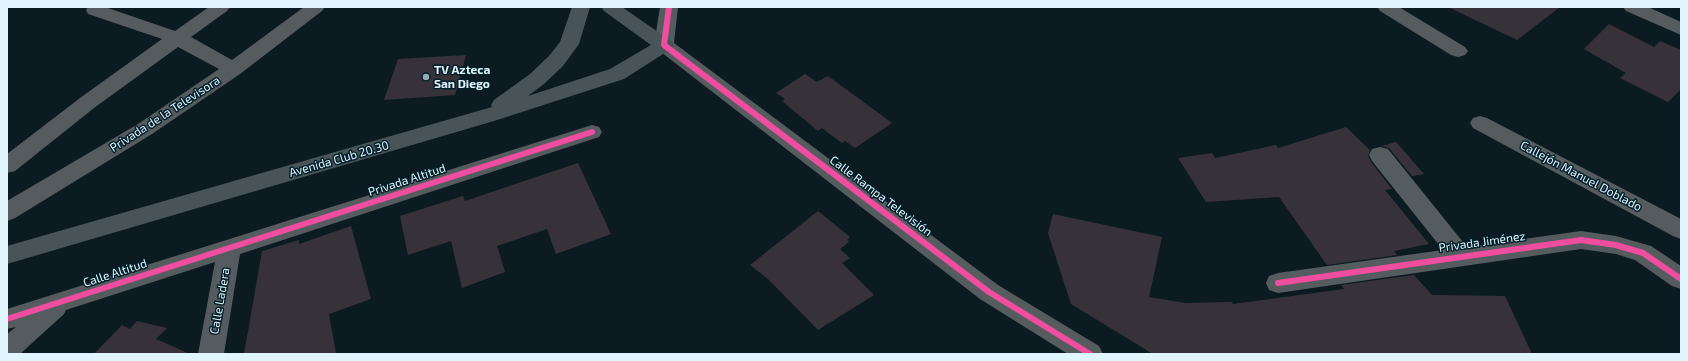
<!DOCTYPE html>
<html>
<head>
<meta charset="utf-8">
<style>
  body { margin:0 }
  #map { position:relative; width:1688px; height:361px; overflow:hidden; background:#0c1b21; font-family:"Exo 2",sans-serif }
  canvas { display:block }
  .frame { position:absolute; inset:0; border:8px solid #e0f5fd; pointer-events:none }
</style>
</head>
<body>
<div id="map">
<canvas width="1688" height="361"></canvas>
<div class="frame"></div>
</div>
<script>
const ctx = document.querySelector('canvas').getContext('2d');
ctx.lineJoin = 'round';
function fill(path, color) {
  ctx.fillStyle = color;
  ctx.fill(path, 'evenodd');
}
function poly(rows) {
  const path = new Path2D();
  for (const r of rows) {
    path.moveTo(r[0], r[1]);
    for (let i = 2; i < r.length; i += 2) path.lineTo(r[i], r[i + 1]);
  }
  return path;
}
function strokePath(path, color, width, dash) {
  ctx.strokeStyle = color;
  ctx.lineWidth = width;
  ctx.lineCap = dash ? 'butt' : 'round';
  ctx.setLineDash(dash || []);
  ctx.stroke(path);
}
function label(font, color, halo, rows, align = 'center') {
  ctx.font = font + ' "Exo 2",sans-serif';
  ctx.lineWidth = 3;
  ctx.setLineDash([]);
  ctx.textBaseline = 'middle';
  ctx.strokeStyle = halo;
  ctx.fillStyle = color;
  for (const [text, x, y, turn = 0] of rows) {
    ctx.save();
    ctx.translate(x, y);
    ctx.rotate((+turn || 0) * Math.PI / 180);
    ctx.textAlign = isNaN(turn) ? turn : align;
    if (halo) ctx.strokeText(text, 0, 0);
    ctx.fillText(text, 0, 0);
    ctx.restore();
  }
}
fill(poly([
  [1448,7,1560,7,1517,40],
  [1609,24,1654,47,1660,41,1681,50,1681,89,1668,102,1620,78,1626,73,1584,49],
  [466,55,455,95,384,100,398,59],
  [805,74,817,82,828,76,892,123,855,148,845,141,842,143,822,128,818,131,782,101,785,99,776,93],
  [1346,127,1370,150,1368,156,1371,162,1392,189,1385,190,1429,244,1394,251,1397,255,1327,265,1279,197,1206,202,1178,158,1212,153,1215,158,1276,145,1278,148],
  [1396,142,1424,174,1412,176,1389,148,1382,146],
  [578,163,611,234,556,254,547,229,497,246,505,272,462,288,451,241,408,255,400,216,463,196,465,201],
  [818,211,850,237,847,240,849,242,840,249,850,258,842,263,874,295,818,330,768,279,750,265],
  [1053,214,1162,237,1149,297,1185,303,1232,302,1233,304,1344,289,1341,285,1414,275,1432,295,1505,296,1532,354,1153,354,1071,304,1048,233],
  [351,226,371,299,329,314,336,354,244,354,262,251,299,240,299,244],
  [137,321,167,328,156,339,190,354,94,354,122,325,130,329]
]), '#37323a');
fill(poly([
  [88,7,105,7,175,31,209,7,230,7,227,11,191,37,232,60,304,7,325,7,322,11,240,74,152,134,15,218,7,221,7,201,138,124,219,69,178,47,94,108,15,171,7,173,7,154,80,98,162,39,88,14,86,10,88,7],
  [660,7,678,7,674,43,998,285,1099,346,1103,354,1068,354,980,299,657,49,654,45,660,7],
  [1377,7,1399,7,1465,47,1468,51,1465,55,1458,57,1451,55,1380,11,1377,7],
  [1623,7,1648,7,1681,22,1681,35,1626,11,1623,7],
  [1480,116,1487,118,1681,219,1681,239,1673,236,1473,128,1470,123,1473,118,1480,116],
  [592,125,599,127,602,132,599,137,240,254,224,354,198,354,215,262,66,310,64,314,20,354,7,354,7,334,16,327,7,329,7,309,592,125],
  [1380,147,1388,149,1467,247,1581,231,1616,236,1651,246,1681,266,1681,289,1672,286,1635,260,1616,254,1581,249,1278,293,1269,290,1266,283,1269,276,1278,273,1443,250,1372,161,1369,155,1372,149,1380,147]
]), '#555c60');
fill(poly([
  [572,7,590,7,579,44,563,66,544,84,528,96,610,69,651,45,604,11,601,7,622,7,671,41,674,45,671,49,624,79,494,121,7,264,7,246,492,107,491,105,494,100,530,74,549,56,560,42,572,7]
]), '#485458');
strokePath(poly([
  [669,7,664,45,989,292,1090,354],
  [1278,283,1581,240,1616,245,1643,253,1681,279],
  [7,319,592,132]
]), '#ef4d9e', 6);
for (const [x, y, r, color] of [
  [426,77,4,"#96a9b0"]
]) {
  const dot = new Path2D();
  dot.arc(x, y, r, 0, 2 * Math.PI);
  ctx.fillStyle = color;
  ctx.fill(dot);
  strokePath(dot, '#031f2a', 1.5);
}
label('bold 12px', '#e0f5fd', '#031f2a', [
  ["TV Azteca",434,70],
  ["San Diego",434,84]
], 'left');
label('12px', '#e0f5fd', '#031f2a', [
  ["Privada de la Televisora",165,114,-33],
  ["Avenida Club 20.30",339,159,-16],
  ["Callejón Manuel Doblado",1581,176,28],
  ["Privada Altitud",407,180,-18],
  ["Calle Rampa Televisión",881,196,37],
  ["Privada Jiménez",1482,242,-8],
  ["Calle Altitud",115,273,-18],
  ["Calle Ladera",220,301,-80]
]);
</script>
</body>
</html>
